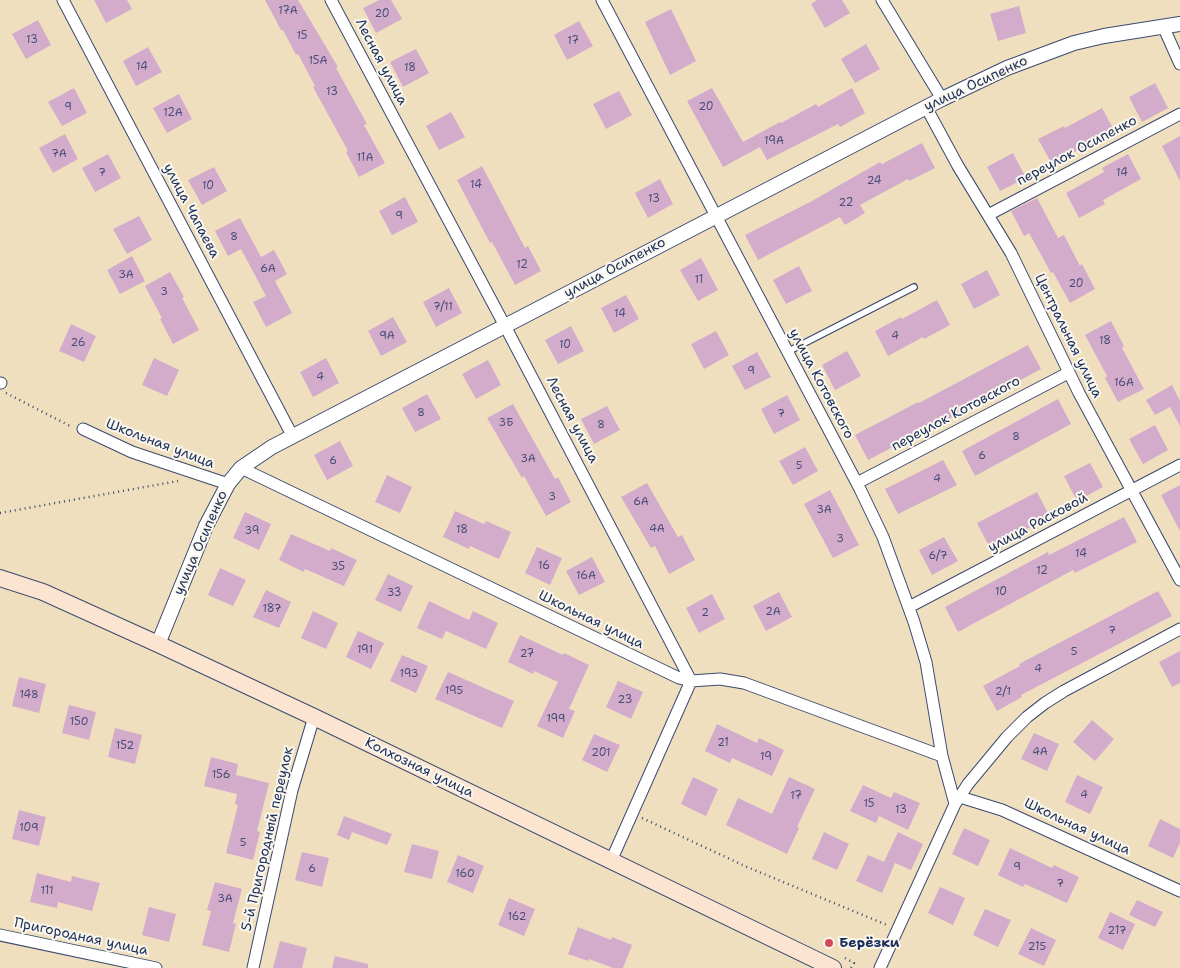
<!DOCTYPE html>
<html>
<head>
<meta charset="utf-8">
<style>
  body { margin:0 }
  canvas { display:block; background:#efdfbf }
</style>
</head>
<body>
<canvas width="1180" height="968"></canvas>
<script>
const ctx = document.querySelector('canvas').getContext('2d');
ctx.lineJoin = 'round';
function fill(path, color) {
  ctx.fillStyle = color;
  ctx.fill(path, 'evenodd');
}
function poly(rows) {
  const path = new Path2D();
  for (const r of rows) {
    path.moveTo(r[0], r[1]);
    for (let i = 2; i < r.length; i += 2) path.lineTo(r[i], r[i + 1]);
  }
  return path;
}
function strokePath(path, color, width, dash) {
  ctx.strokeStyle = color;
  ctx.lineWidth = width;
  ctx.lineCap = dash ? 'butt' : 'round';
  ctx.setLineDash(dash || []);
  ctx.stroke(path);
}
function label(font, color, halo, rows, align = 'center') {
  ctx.font = font + ' "Shantell Sans",sans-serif';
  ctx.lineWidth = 4;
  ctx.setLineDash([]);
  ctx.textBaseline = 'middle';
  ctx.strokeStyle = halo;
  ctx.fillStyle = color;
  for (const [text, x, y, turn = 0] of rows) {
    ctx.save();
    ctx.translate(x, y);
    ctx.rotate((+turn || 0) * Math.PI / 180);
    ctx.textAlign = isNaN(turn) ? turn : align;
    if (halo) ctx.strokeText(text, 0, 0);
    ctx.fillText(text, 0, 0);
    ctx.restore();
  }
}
fill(poly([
  [94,0,127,0,132,9,106,23],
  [265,0,298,0,338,67,336,68,367,124,364,125,385,163,359,177,346,152,348,151,313,87,315,86,298,54,296,55,283,30,281,30],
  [379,0,391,0,402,19,376,33,363,8],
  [817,0,842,0,850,13,825,28,811,4],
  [1019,6,1026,33,998,41,990,14],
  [671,9,696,61,670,75,645,22],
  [38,20,51,45,26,59,12,34],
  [579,21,593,46,567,60,554,35],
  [866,44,880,69,855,83,841,59],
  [148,47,162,72,136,86,123,61],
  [416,49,429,73,403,87,390,62],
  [1155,83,1168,108,1142,122,1129,97],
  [74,88,87,113,62,126,48,102],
  [712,88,743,142,780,122,781,123,816,104,818,107,852,88,865,113,840,127,838,124,767,160,760,147,723,167,687,101],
  [619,91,632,115,606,129,593,104],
  [179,94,192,119,167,133,153,108],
  [1102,108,1115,132,1090,146,1089,144,1052,164,1038,139,1064,126,1065,128],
  [451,112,465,137,439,150,426,126],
  [65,134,78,159,53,173,39,148],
  [1180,136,1180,181,1162,146],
  [922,143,935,168,909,181,908,179,860,205,865,213,845,225,840,217,758,260,745,235,812,201,880,162,882,164],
  [1013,153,1026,178,1000,191,987,167],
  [108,154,121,178,95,192,82,168],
  [1128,154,1141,179,1103,200,1105,204,1079,218,1066,193,1104,172,1102,168],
  [482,166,525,248,528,246,541,271,515,285,492,242,490,243,457,180],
  [214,167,227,191,202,205,188,180],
  [660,179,673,204,648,218,635,193],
  [405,197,418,222,392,235,379,211],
  [1037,198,1058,238,1064,235,1080,266,1082,264,1095,289,1070,303,1053,272,1051,273,1029,233,1024,236,1011,211],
  [139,216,152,240,127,254,113,229],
  [240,218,261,257,274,250,287,274,275,281,292,313,266,327,253,302,266,296,241,249,228,256,215,231],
  [132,256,145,281,120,294,107,270],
  [701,258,718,290,698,301,680,270],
  [799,266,812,291,786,304,773,280],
  [987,270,1000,295,974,309,961,284],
  [170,272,184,297,182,298,199,330,173,344,160,319,162,318,145,286],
  [449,288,462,313,436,327,423,302],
  [626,295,639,319,614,333,601,308],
  [937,300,950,325,924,339,923,337,888,356,875,331,901,317,902,319],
  [393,317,407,342,381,356,368,331],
  [1111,321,1124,346,1122,348,1144,389,1118,402,1105,378,1107,376,1085,335],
  [71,324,96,336,84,362,59,351],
  [571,326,584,351,558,364,545,340],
  [716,331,729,355,704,369,691,344],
  [1028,345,1041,369,945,421,944,420,868,460,855,435,918,402,919,403],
  [847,351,861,376,835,390,822,365],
  [757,352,771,377,745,390,732,366],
  [154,358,179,370,167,396,142,385],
  [326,358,339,383,313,397,300,372],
  [488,360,501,385,476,399,462,374],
  [1172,385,1180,401,1180,426,1170,407,1155,415,1146,400],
  [427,394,441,419,415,432,402,408],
  [787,395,800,420,774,434,761,409],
  [1058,399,1071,424,975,476,962,451],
  [513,404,555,479,558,477,571,502,546,516,524,476,522,478,487,418],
  [607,406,620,430,594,444,581,419],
  [1155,425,1168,450,1143,464,1129,439],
  [340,441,353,466,327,480,314,455],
  [805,447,818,471,793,485,779,461],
  [943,460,957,485,898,514,885,489],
  [1090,463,1103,487,1077,501,1064,476],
  [387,475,412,487,400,513,375,502],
  [647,483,678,537,682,535,695,560,669,574,655,546,651,548,621,497],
  [1180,485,1180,531,1161,495],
  [830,490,859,545,833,558,804,504],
  [1037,492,1050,517,990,548,977,523],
  [455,511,484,524,486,521,511,532,499,559,470,546,469,549,443,537],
  [245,512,271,524,259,550,233,538],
  [1124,517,1137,542,1075,573,1073,570,958,632,945,607,1048,552,1049,555],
  [291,534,330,551,331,548,357,560,344,586,305,569,304,572,279,560],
  [944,537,958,561,932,575,919,550],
  [537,547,562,558,550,585,525,573],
  [592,557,605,582,579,595,566,571],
  [220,568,246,580,233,606,208,595],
  [388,574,413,586,401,612,375,600],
  [266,590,291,602,279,628,253,617],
  [1158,591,1172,616,1021,695,1022,697,997,711,983,686,1020,666,1019,664],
  [779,592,792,617,766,631,753,606],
  [712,594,725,619,699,633,686,608],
  [429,601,469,620,473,611,498,623,486,649,446,631,442,639,417,628],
  [313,611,338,623,326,649,301,638],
  [358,631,384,643,371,669,346,657],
  [520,635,563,655,564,653,589,665,569,709,575,711,563,738,537,726,558,682,534,671,533,674,508,662],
  [1180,651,1180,683,1172,687,1159,662],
  [402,655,428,666,416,693,390,681],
  [448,672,514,701,502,728,435,699],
  [19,677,46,684,39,713,12,706],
  [618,681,643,692,631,719,606,707],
  [69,705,96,712,89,740,62,733],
  [1092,720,1114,739,1095,761,1073,742],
  [717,724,757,743,759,738,784,750,772,776,732,758,730,763,705,751],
  [115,728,142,735,135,764,108,757],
  [1034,733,1059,744,1047,771,1021,759],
  [594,734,620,745,607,772,582,760],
  [211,757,238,764,236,775,269,783,257,831,260,832,253,860,226,853,238,805,235,804,237,794,204,786],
  [1077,775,1103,787,1090,814,1065,802],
  [693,777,718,789,706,816,681,804],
  [789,777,815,789,797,827,799,828,787,854,726,825,738,798,772,814],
  [863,785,891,798,894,792,920,803,908,830,879,816,876,823,850,811],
  [19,810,46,817,39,846,12,839],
  [344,816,392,834,387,845,352,832,349,840,337,835],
  [1160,819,1180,829,1180,843,1173,858,1148,846],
  [964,828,990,840,978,866,952,854],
  [824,832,849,844,837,870,812,859],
  [898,832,923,844,911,870,895,863,882,893,856,881,868,855,884,862],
  [412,844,439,851,432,879,404,872],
  [1010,848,1052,868,1054,865,1079,877,1067,903,1025,884,1023,887,998,875],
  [302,852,329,858,322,887,295,880],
  [458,855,484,866,473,893,447,882],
  [37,873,71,882,72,876,100,883,92,911,58,902,57,908,30,902],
  [215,882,242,889,233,923,236,924,229,952,202,945,211,911,207,910],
  [940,887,965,898,953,925,928,913],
  [509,898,535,909,524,936,498,925],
  [1137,900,1163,912,1155,927,1129,915],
  [149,907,176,914,169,942,142,935],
  [985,909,1011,920,998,947,973,935],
  [1110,912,1135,924,1123,950,1098,938],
  [578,927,611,940,612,937,632,945,623,968,613,968,589,959,588,961,568,954],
  [1031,928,1056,940,1044,966,1018,954],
  [280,941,307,948,302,968,273,968],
  [335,956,368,964,368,968,332,968]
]), '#d4accb');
const service = poly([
  [787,352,914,287]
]);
const minor = poly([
  [63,0,293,437],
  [331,0,505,326,691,681,611,861],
  [602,0,860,489,883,537,914,622,926,662,942,756,955,804],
  [882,0,942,99],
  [1163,26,1180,64],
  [926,107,958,166,1011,253,1079,393,1180,580],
  [988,215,1180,114],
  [0,383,1,383],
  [83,429,132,452,228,484],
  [241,468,679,678,691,681,720,679,744,683,942,756],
  [857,483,1068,373],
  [909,607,1180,465],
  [960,797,1002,810,1180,891],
  [0,935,156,968],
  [253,968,292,790,314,717],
  [880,968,955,804,968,784,1007,737,1027,717,1045,703,1064,691,1180,629]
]);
const tertiary = poly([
  [158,644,206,526,228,484,241,468,272,447,942,99,1007,68,1074,43,1104,36,1180,24]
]);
const secondary = poly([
  [0,578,43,592,158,644,314,717,833,968]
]);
strokePath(service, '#3b496d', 8);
strokePath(minor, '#3b496d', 13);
strokePath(tertiary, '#3b496d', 16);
strokePath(secondary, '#3b496d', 18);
strokePath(poly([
  [6,393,72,427],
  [0,513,178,481],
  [642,818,747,867,887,925],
  [845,958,854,963,851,968]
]), '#3b496d', 2.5, [1, 4]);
strokePath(service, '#fff', 5.5);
strokePath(minor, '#fff', 11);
strokePath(tertiary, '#fff', 14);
strokePath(secondary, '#fce5d0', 16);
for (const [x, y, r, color] of [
  [829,943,5,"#d1495b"]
]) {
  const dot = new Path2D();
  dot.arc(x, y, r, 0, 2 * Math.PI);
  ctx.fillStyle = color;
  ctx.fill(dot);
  strokePath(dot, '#fbf7ec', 2);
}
label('11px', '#494e79', null, [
  ["17А",288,11],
  ["20",382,14],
  ["15",302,36],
  ["13",32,40],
  ["17",573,41],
  ["15А",318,61],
  ["14",142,67],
  ["18",410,68],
  ["13",332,92],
  ["9",68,107],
  ["20",706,107],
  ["12А",173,113],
  ["19А",774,141],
  ["7А",59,154],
  ["11А",365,158],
  ["7",102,173],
  ["14",1122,173],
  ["24",874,181],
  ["14",476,185],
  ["10",208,186],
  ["13",654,199],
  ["22",846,203],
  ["9",399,216],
  ["8",234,237],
  ["12",522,265],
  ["6А",268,269],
  ["3А",126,275],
  ["11",699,280],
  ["20",1076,284],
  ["3",164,292],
  ["7/11",443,307],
  ["14",620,314],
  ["9А",387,336],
  ["4",895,336],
  ["18",1105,341],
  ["26",78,343],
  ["10",565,345],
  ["9",751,371],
  ["4",320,377],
  ["16А",1124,383],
  ["8",421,413],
  ["7",781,414],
  ["3Б",506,423],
  ["8",601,425],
  ["8",1016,437],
  ["6",982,456],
  ["3А",528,459],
  ["6",333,461],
  ["5",799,466],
  ["4",937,479],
  ["3",552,497],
  ["6А",641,502],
  ["3А",824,510],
  ["4А",657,529],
  ["18",462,530],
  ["39",252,531],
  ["3",840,539],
  ["14",1081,554],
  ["6/7",938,556],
  ["16",544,566],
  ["35",338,567],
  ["12",1042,571],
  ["16А",586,576],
  ["10",1001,592],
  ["33",394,593],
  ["187",272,609],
  ["2А",773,612],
  ["2",705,613],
  ["7",1112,631],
  ["191",365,650],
  ["5",1074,652],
  ["27",527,654],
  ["4",1038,669],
  ["193",409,674],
  ["195",454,691],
  ["2/1",1003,692],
  ["148",29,695],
  ["23",625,700],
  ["199",556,719],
  ["150",79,722],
  ["21",723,743],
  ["152",125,746],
  ["4А",1040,752],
  ["201",601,753],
  ["19",766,757],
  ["156",221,775],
  ["4",1084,795],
  ["17",796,796],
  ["15",869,804],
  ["13",901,810],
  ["109",29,828],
  ["5",243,843],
  ["9",1017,867],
  ["6",312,869],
  ["160",465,874],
  ["7",1060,884],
  ["111",47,891],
  ["3А",225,899],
  ["162",517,917],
  ["217",1117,931],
  ["215",1037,947]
]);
label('14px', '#1b2f5e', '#fbf7ec', [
  ["Лесная улица",381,62,62],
  ["улица Осипенко",976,84,-25],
  ["переулок Осипенко",1077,151,-28],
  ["улица Чапаева",191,211,62],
  ["улица Осипенко",615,268,-28],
  ["Центральная улица",1068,336,64],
  ["улица Котовского",821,384,62],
  ["переулок Котовского",956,414,-28],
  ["Лесная улица",572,420,62],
  ["Школьная улица",160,444,21],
  ["улица Расковой",1038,523,-28],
  ["улица Осипенко",201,543,-66],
  ["Школьная улица",591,620,26],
  ["Колхозная улица",419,768,26],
  ["Школьная улица",1077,827,25],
  ["5-й Пригородный переулок",268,839,-77],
  ["Пригородная улица",81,937,12]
]);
label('bold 14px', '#1b2f5e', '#fbf7ec', [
  ["Берёзки",839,943]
], 'left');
</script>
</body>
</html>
